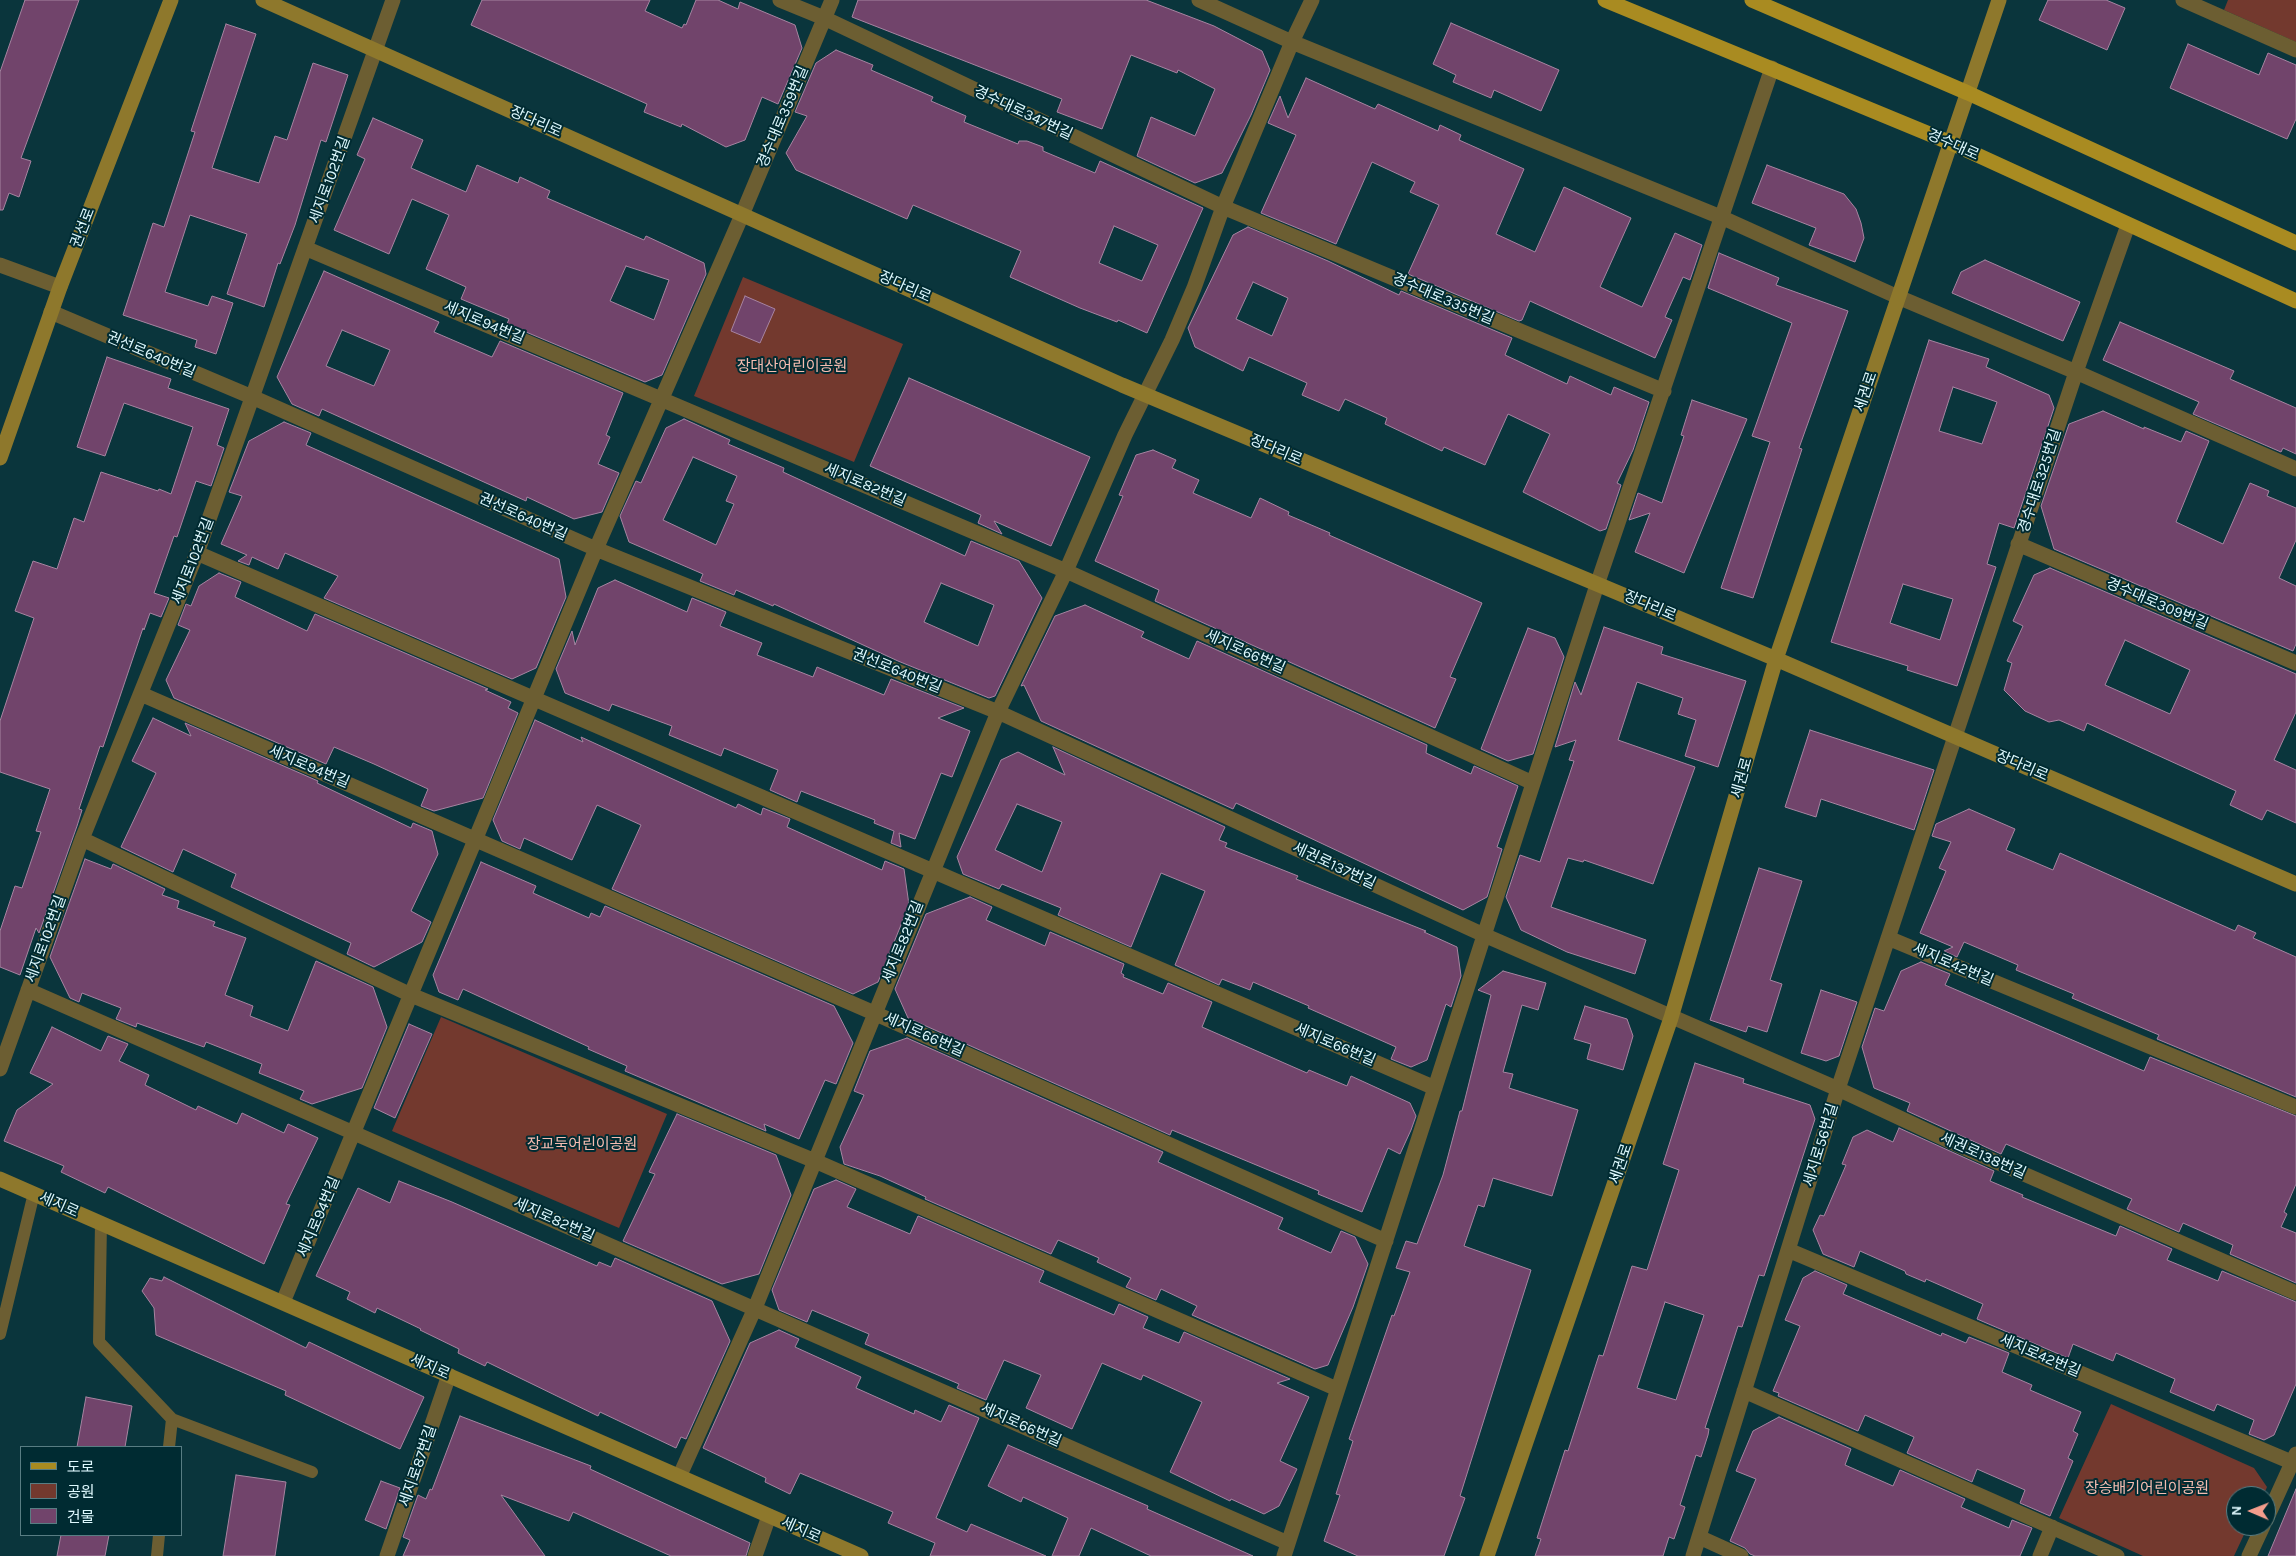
<!DOCTYPE html>
<html>
<head>
<meta charset="utf-8">
<style>
  body { margin:0 }
  #map { position:relative; width:2296px; height:1556px; overflow:hidden; background:#0a353c; font-family:Karla,"Noto Sans KR",sans-serif }
  canvas { display:block }
  .legend { position:absolute; left:20px; top:1446px; width:162px; height:90px; box-sizing:border-box; background:#002b32; border:1px solid #587d83; margin:0; padding:6px 9px; list-style:none; font-size:15px; color:#ddf8fd }
  .legend li { display:flex; align-items:center; gap:10px; height:25px }
  .legend b { width:25px; border:1px solid #587d83 }
  .north { position:absolute; left:2226px; top:1486px; width:50px; height:50px; box-sizing:border-box; background:#002b32; border:1px solid #587d83; border-radius:50%; rotate:271deg; font-size:14px; font-weight:700; line-height:20px; text-align:center; color:#ddf8fd }
  .north::after { content:''; display:block; margin:auto; width:18px; height:22px; background:#f49d8c; clip-path:polygon(50% 0,100% 100%,50% 72%,0 100%) }
</style>
</head>
<body>
<div id="map">
<canvas width="2296" height="1556"></canvas>
<ul class="legend">
<li><b style="height:6px;background:#a98b21"></b>도로</li>
<li><b style="height:14px;background:#73392e"></b>공원</li>
<li><b style="height:14px;background:#71446b"></b>건물</li>
</ul>
<div class="north">N</div>
</div>
<script>
const ctx = document.querySelector('canvas').getContext('2d');
ctx.lineJoin = 'round';
function fill(path, color) {
  ctx.fillStyle = color;
  ctx.fill(path, 'evenodd');
}
function poly(rows) {
  const path = new Path2D();
  for (const r of rows) {
    path.moveTo(r[0], r[1]);
    for (let i = 2; i < r.length; i += 2) path.lineTo(r[i], r[i + 1]);
  }
  return path;
}
function strokePath(path, color, width, dash) {
  ctx.strokeStyle = color;
  ctx.lineWidth = width;
  ctx.lineCap = dash ? 'butt' : 'round';
  ctx.setLineDash(dash || []);
  ctx.stroke(path);
}
function label(font, color, halo, rows, align = 'center') {
  ctx.font = font + ' Karla,"Noto Sans KR",sans-serif';
  ctx.lineWidth = 4;
  ctx.setLineDash([]);
  ctx.textBaseline = 'middle';
  ctx.strokeStyle = halo;
  ctx.fillStyle = color;
  for (const [text, x, y, turn = 0] of rows) {
    ctx.save();
    ctx.translate(x, y);
    ctx.rotate((+turn || 0) * Math.PI / 180);
    ctx.textAlign = isNaN(turn) ? turn : align;
    if (halo) ctx.strokeText(text, 0, 0);
    ctx.fillText(text, 0, 0);
    ctx.restore();
  }
}
fill(poly([
  [2228,0,2296,0,2296,42,2224,10],
  [743,277,903,344,854,462,694,396],
  [441,1017,667,1114,619,1228,392,1131],
  [2111,1404,2254,1468,2267,1487,2263,1496,2236,1496,2236,1526,2248,1526,2234,1556,2143,1556,2059,1518]
]), '#73392e');
const building = poly([
  [25,0,79,0,21,158,31,161,19,197,9,193,3,210,0,210,0,72,25,0],
  [482,0,650,0,645,11,682,28,684,24,686,25,696,0,718,0,738,9,740,2,795,25,802,48,778,104,762,97,745,140,726,147,682,124,681,127,644,112,647,104,471,25,482,0],
  [858,0,1146,0,1214,26,1262,51,1270,70,1251,115,1222,173,1195,183,1137,156,1151,117,1195,136,1215,89,1178,70,1177,73,1131,55,1102,129,1057,112,1062,99,852,17,858,0],
  [2048,0,2106,0,2125,8,2107,50,2039,20,2048,0],
  [1451,23,1559,70,1541,111,1494,90,1491,98,1453,82,1456,75,1433,64,1451,23],
  [226,24,256,34,212,168,259,183,275,136,287,140,313,63,348,75,326,142,321,140,295,225,280,264,278,263,264,307,227,294,247,234,190,215,165,292,208,306,212,296,233,303,216,354,195,347,197,340,123,315,153,223,164,227,195,132,191,131,226,24],
  [2188,44,2259,75,2268,53,2296,65,2296,119,2287,139,2170,88,2188,44],
  [836,50,873,65,871,70,933,97,931,101,966,116,964,122,1018,144,1019,141,1027,141,1043,147,1043,151,1095,173,1100,161,1203,208,1147,333,1118,320,1117,322,1080,308,1010,277,1021,251,913,205,907,219,796,170,786,153,807,116,795,112,816,63,836,50],
  [1114,226,1158,245,1142,281,1099,263,1114,226],
  [1306,78,1375,109,1378,104,1438,131,1440,125,1461,135,1459,140,1524,169,1496,234,1535,252,1564,187,1631,218,1600,287,1642,307,1675,233,1702,245,1690,280,1683,277,1665,317,1672,320,1655,358,1530,301,1522,320,1519,321,1408,274,1439,205,1410,192,1415,182,1372,162,1336,244,1261,213,1296,135,1268,123,1280,96,1288,118,1306,78],
  [373,118,423,140,411,168,466,192,477,165,518,183,520,177,550,191,547,198,644,240,646,236,704,263,706,274,662,375,645,382,507,324,509,319,461,299,466,287,426,269,449,215,412,199,389,254,334,230,365,159,357,155,373,118],
  [626,266,669,280,654,320,610,301,626,266],
  [1767,165,1844,194,1856,209,1861,223,1864,238,1855,262,1809,245,1816,228,1752,203,1767,165],
  [1248,227,1328,261,1399,295,1401,291,1512,338,1505,355,1567,384,1570,376,1611,395,1614,387,1649,402,1633,450,1617,483,1621,485,1606,529,1600,531,1523,492,1550,434,1508,414,1485,465,1444,447,1442,451,1385,424,1387,418,1345,399,1339,411,1302,395,1307,383,1249,357,1243,371,1195,347,1188,328,1233,235,1248,227],
  [1253,282,1288,298,1272,336,1236,319,1253,282],
  [1719,253,1779,278,1776,285,1848,311,1799,448,1802,449,1753,598,1721,588,1770,442,1752,436,1792,323,1708,288,1719,253],
  [1985,260,2080,302,2063,341,1952,293,1961,272,1985,260],
  [324,271,439,322,434,332,492,357,500,341,623,393,606,435,610,437,598,464,619,473,602,512,574,519,527,497,526,501,322,409,319,416,292,404,277,377,324,271],
  [342,330,390,350,374,386,326,366,342,330],
  [745,296,775,309,760,343,731,331,745,296],
  [2120,322,2234,371,2230,379,2296,408,2296,454,2283,448,2281,452,2193,414,2199,402,2103,360,2120,322],
  [1929,340,1989,359,1986,367,2049,395,2054,408,2014,528,1999,523,1987,564,1996,567,1957,686,1907,670,1908,666,1831,642,1929,340],
  [1953,387,1997,402,1982,444,1939,431,1953,387],
  [1903,584,1953,599,1940,640,1890,623,1903,584],
  [107,357,171,379,168,388,229,409,217,445,224,448,211,486,196,481,177,537,174,536,154,593,169,598,161,617,150,613,144,630,143,628,103,747,100,746,79,809,82,810,77,826,39,933,36,928,20,975,0,967,0,931,15,886,22,888,41,832,36,831,50,789,0,772,0,721,34,618,15,611,33,561,57,569,74,518,84,522,101,472,158,491,159,489,171,494,193,427,124,403,105,456,77,447,107,357],
  [909,378,1090,457,1051,546,994,521,1002,534,978,523,981,515,870,466,909,378],
  [1692,400,1747,419,1684,573,1635,552,1650,513,1629,520,1638,493,1662,503,1684,436,1681,435,1692,400],
  [2103,411,2144,429,2144,427,2181,442,2186,431,2209,441,2176,522,2223,544,2250,483,2269,491,2267,496,2296,508,2296,540,2279,578,2296,586,2296,644,2293,651,2054,549,2041,506,2069,424,2103,411],
  [684,419,730,440,728,444,784,468,783,472,965,556,971,541,1019,561,1042,598,995,696,989,698,898,661,774,604,773,606,736,590,734,595,700,581,703,574,629,542,620,516,636,481,641,483,666,428,684,419],
  [693,457,737,476,726,501,734,504,716,545,663,520,693,457],
  [941,583,994,605,978,646,924,622,941,583],
  [284,422,311,433,306,445,559,559,566,597,536,668,512,679,324,598,338,576,285,553,278,569,252,557,249,565,238,561,247,555,221,544,242,496,229,492,249,441,284,422],
  [1153,450,1176,460,1172,468,1199,480,1193,493,1251,518,1260,498,1289,512,1288,515,1330,533,1329,535,1482,603,1450,677,1456,679,1435,728,1155,601,1159,590,1095,561,1123,496,1119,495,1136,455,1153,450],
  [2050,568,2296,674,2296,712,2274,760,2296,770,2296,823,2267,810,2262,820,2230,805,2236,791,2087,723,2084,731,2059,720,2049,722,2025,711,2004,690,2012,663,2007,661,2023,626,2013,621,2034,575,2050,568],
  [2125,640,2190,670,2170,714,2105,685,2125,640],
  [219,573,241,582,235,597,307,631,315,614,488,689,485,690,511,702,508,708,518,713,483,798,434,811,421,806,428,789,374,764,334,747,326,764,174,698,166,680,190,630,178,625,186,604,191,606,199,586,219,573],
  [615,580,687,612,692,598,726,612,720,626,762,643,757,655,813,677,817,667,884,695,891,679,964,708,938,718,970,731,952,777,941,773,915,839,899,833,901,847,891,843,894,831,874,823,875,820,801,791,797,802,770,790,778,770,724,748,721,756,669,735,672,726,612,704,609,711,565,693,556,669,572,631,575,645,598,588,615,580],
  [1085,605,1144,632,1141,637,1189,659,1197,641,1427,745,1426,753,1471,774,1474,766,1518,786,1497,847,1502,849,1487,897,1463,910,1236,803,1233,809,1041,721,1024,685,1021,686,1055,616,1085,605],
  [1604,627,1663,647,1661,654,1746,681,1718,767,1685,756,1696,720,1678,714,1683,698,1637,682,1618,740,1695,767,1653,884,1584,860,1583,862,1568,858,1551,907,1646,940,1635,974,1567,952,1521,930,1506,897,1520,855,1540,862,1574,761,1569,760,1576,740,1555,747,1575,682,1581,695,1604,627],
  [1528,628,1555,638,1564,657,1533,754,1508,761,1481,749,1528,628],
  [153,718,191,736,185,723,318,781,317,783,411,828,413,823,432,831,438,854,411,911,431,922,422,942,374,967,347,954,351,943,231,887,236,874,183,849,173,872,121,847,156,773,132,761,153,718],
  [535,720,583,742,581,737,736,808,738,804,761,815,763,808,790,819,787,827,882,870,885,861,904,869,909,905,878,982,853,994,612,889,641,825,597,805,572,860,524,838,520,849,502,841,493,820,535,720],
  [1810,730,1934,770,1914,830,1821,799,1816,817,1785,807,1810,730],
  [1053,747,1225,827,1219,840,1227,843,1225,847,1298,876,1296,879,1426,931,1424,932,1457,947,1461,976,1451,1007,1446,1004,1427,1060,1411,1067,1391,1059,1396,1047,1308,1008,1309,1006,1253,982,1250,990,1222,979,1219,985,1175,965,1205,891,1161,873,1131,947,1058,915,1061,908,1002,884,999,889,963,874,957,857,1001,760,1018,752,1065,775,1053,747],
  [1017,804,1062,822,1042,872,995,850,1017,804],
  [1969,809,2015,829,2006,850,2053,870,2060,853,2235,931,2238,925,2256,933,2253,938,2296,957,2296,1097,2157,1039,2159,1035,2072,998,2074,994,2016,970,2018,965,1964,942,1957,957,1944,951,1953,947,1920,933,1946,871,1939,868,1951,842,1932,836,1936,824,1969,809],
  [85,859,111,869,113,864,165,889,162,895,179,901,177,908,215,922,213,926,246,938,225,995,253,1006,250,1016,288,1031,316,961,373,987,387,1027,362,1088,312,1104,300,1099,304,1091,259,1073,262,1064,206,1042,204,1047,137,1023,136,1027,116,1019,121,1008,82,993,79,1002,70,998,50,957,85,859],
  [481,862,536,886,533,893,589,918,591,913,600,917,605,906,834,1006,853,1043,836,1084,825,1080,799,1139,764,1124,766,1131,625,1071,627,1066,588,1049,589,1047,463,989,458,1000,439,992,433,975,481,862],
  [1759,868,1802,881,1770,980,1782,984,1767,1032,1748,1026,1746,1032,1710,1020,1759,868],
  [970,897,992,907,986,920,1045,946,1050,932,1124,964,1121,973,1124,975,1123,977,1163,994,1168,983,1212,1002,1202,1027,1307,1073,1309,1070,1347,1086,1351,1076,1410,1103,1416,1116,1411,1130,1400,1154,1388,1148,1362,1212,1318,1194,1319,1191,1172,1130,1170,1135,908,1018,895,989,926,914,970,897],
  [1921,962,1950,974,1945,985,2144,1071,2150,1057,2296,1116,2296,1184,2284,1212,2287,1214,2281,1227,2296,1233,2296,1283,2230,1254,2233,1245,2183,1223,2179,1232,2127,1209,2132,1199,2006,1144,2001,1154,1907,1111,1910,1103,1874,1088,1862,1047,1875,1008,1884,1011,1901,971,1921,962],
  [1503,971,1546,983,1538,1010,1522,1005,1503,1072,1513,1074,1509,1088,1578,1110,1552,1196,1493,1178,1484,1207,1478,1205,1464,1246,1531,1270,1460,1496,1465,1498,1444,1556,1358,1556,1324,1541,1340,1495,1336,1494,1353,1441,1349,1439,1392,1315,1394,1316,1410,1272,1396,1268,1406,1241,1417,1244,1443,1175,1460,1111,1462,1111,1491,995,1478,990,1503,971],
  [1821,990,1857,1002,1839,1056,1826,1061,1801,1053,1821,990],
  [1585,1006,1627,1019,1633,1036,1623,1070,1587,1059,1591,1044,1574,1039,1585,1006],
  [409,1024,432,1034,395,1118,374,1108,409,1024],
  [52,1027,101,1051,108,1036,128,1044,119,1061,149,1075,145,1085,196,1110,198,1106,237,1124,242,1113,284,1133,288,1124,318,1138,286,1204,290,1205,264,1264,108,1187,105,1193,61,1172,64,1166,4,1141,17,1110,53,1084,30,1073,52,1027],
  [907,1038,1163,1152,1158,1162,1283,1218,1278,1229,1331,1253,1341,1231,1355,1237,1368,1264,1353,1307,1328,1365,1315,1369,1192,1315,1197,1306,1161,1289,1156,1300,1126,1287,1131,1278,1097,1262,1099,1258,1058,1240,1051,1254,925,1199,926,1197,880,1176,844,1164,840,1147,864,1095,854,1091,870,1051,907,1038],
  [1695,1063,1744,1079,1743,1083,1810,1105,1815,1119,1764,1276,1759,1275,1742,1327,1738,1326,1705,1428,1709,1429,1708,1435,1701,1457,1696,1455,1680,1505,1685,1507,1674,1539,1669,1537,1663,1556,1535,1556,1541,1539,1537,1538,1565,1450,1568,1451,1599,1355,1603,1356,1632,1266,1647,1270,1679,1170,1663,1164,1695,1063],
  [1665,1302,1704,1315,1676,1400,1637,1388,1665,1302],
  [677,1114,776,1155,791,1195,759,1274,722,1284,623,1241,655,1174,649,1172,677,1114],
  [1899,1128,1994,1171,1990,1181,2023,1195,2022,1197,2116,1236,2120,1226,2172,1249,2167,1260,2218,1281,2222,1271,2296,1302,2296,1384,2274,1435,2264,1440,2249,1434,2254,1420,2217,1404,2214,1411,2170,1392,2175,1379,2116,1353,2113,1361,2073,1344,2068,1358,1977,1319,1983,1304,1926,1279,1925,1282,1906,1274,1905,1271,1860,1251,1854,1267,1823,1254,1813,1230,1820,1215,1824,1216,1846,1165,1842,1164,1853,1137,1867,1130,1893,1142,1899,1128],
  [836,1180,856,1189,847,1207,910,1234,918,1216,1044,1271,1039,1282,1114,1315,1119,1304,1148,1317,1143,1328,1179,1343,1184,1332,1290,1379,1277,1383,1309,1397,1280,1461,1297,1469,1279,1506,1264,1514,1231,1499,1230,1501,1170,1472,1202,1402,1143,1375,1141,1380,1102,1363,1072,1429,1026,1408,1041,1375,1004,1360,986,1400,957,1388,959,1384,865,1344,869,1334,812,1310,807,1322,779,1310,772,1290,814,1189,836,1180],
  [399,1181,452,1202,597,1266,599,1262,611,1267,615,1258,712,1301,730,1341,686,1439,681,1437,676,1448,600,1412,598,1416,487,1362,485,1366,458,1353,459,1349,420,1330,421,1329,377,1308,375,1313,347,1299,350,1292,316,1276,358,1188,390,1203,399,1181],
  [1815,1271,1847,1285,1843,1294,1941,1336,1942,1333,1966,1343,1969,1337,2009,1353,2002,1372,2032,1385,2030,1390,2081,1412,2073,1431,2078,1434,2068,1458,2073,1461,2050,1516,2020,1503,2025,1490,1977,1469,1972,1482,1907,1453,1914,1437,1865,1415,1858,1431,1778,1396,1779,1393,1773,1391,1800,1326,1785,1320,1803,1278,1815,1271],
  [164,1277,306,1348,309,1342,424,1397,400,1449,285,1395,286,1391,156,1335,154,1308,142,1291,150,1278,162,1281,164,1277],
  [779,1330,799,1339,795,1347,861,1377,856,1388,914,1414,915,1410,941,1422,949,1405,979,1418,936,1518,967,1532,971,1524,1046,1556,930,1556,935,1543,888,1523,893,1512,800,1473,790,1494,765,1482,766,1478,703,1448,750,1343,779,1330],
  [86,1397,132,1406,125,1447,77,1447,86,1397],
  [460,1416,591,1466,590,1469,750,1543,746,1556,671,1556,573,1512,569,1521,501,1495,545,1556,403,1556,410,1540,403,1537,418,1495,426,1499,430,1489,432,1490,460,1416],
  [1779,1417,1851,1449,1845,1465,1893,1486,1900,1470,1965,1499,1961,1507,2009,1528,2012,1520,2032,1528,2020,1556,1755,1556,1750,1554,1745,1548,1730,1541,1756,1479,1736,1471,1753,1431,1779,1417],
  [1008,1445,1148,1506,1147,1509,1253,1556,1151,1556,1091,1528,1079,1556,1052,1556,1068,1518,1023,1497,1021,1502,988,1486,1008,1445],
  [236,1475,286,1482,275,1556,223,1556,236,1475],
  [381,1481,400,1488,386,1529,365,1520,381,1481],
  [2296,1489,2296,1556,2268,1556,2296,1489],
  [61,1535,109,1535,105,1556,57,1556,61,1535]
]);
fill(building, '#71446b');
strokePath(building, '#a784a1', 1);
strokePath(poly([
  [101,1223,99,1342,172,1419,312,1472],
  [0,1334,34,1193],
  [169,1447,172,1419],
  [157,1556,159,1535]
]), '#6c5e32', 12);
strokePath(poly([
  [780,0,824,18,1223,207,1664,391],
  [1199,0,1292,42,1723,218,1898,297,2076,372,2296,469],
  [2183,0,2296,50],
  [305,248,1066,571,1533,783],
  [0,265,60,287],
  [51,312,252,397,596,549,998,712,1484,935,1838,1089,1962,1147,2296,1293],
  [2018,544,2296,663],
  [197,553,1435,1088],
  [141,694,874,1013,1386,1241],
  [82,839,411,995,815,1161,1337,1389],
  [1888,938,2296,1107],
  [28,990,1288,1543],
  [0,1069,82,839,197,553,393,0],
  [1788,1250,2296,1464],
  [283,1302,596,549,742,215,832,0],
  [1744,1391,2117,1556],
  [680,1475,755,1308,998,712,1066,571,1125,435,1172,340,1194,288,1223,207,1292,42,1312,0],
  [2266,1520,2296,1454],
  [1699,1537,1741,1556],
  [387,1556,449,1375],
  [755,1556,769,1516],
  [1284,1556,1597,585,1772,68],
  [1693,1556,1838,1089,2076,372,2128,225],
  [2040,1556,2052,1527],
  [2249,1556,2263,1526]
]), '#6c5e32', 15);
strokePath(poly([
  [263,0,1122,385,1776,659,2296,884],
  [0,458,60,287,171,0],
  [0,1179,861,1556],
  [1487,1556,1671,1018,1776,659,1999,0]
]), '#8e782c', 15);
strokePath(poly([
  [1605,0,1951,143,2296,301],
  [1752,0,1968,93,2296,243]
]), '#a98b21', 15);
label('15px', '#ddf8fd', '#002b32', [
  ["경수대로347번길",1023,113,25],
  ["경수대로359번길",783,117,-67],
  ["장다리로",536,122,24],
  ["경수대로",1953,145,24],
  ["세지로102번길",330,180,-70],
  ["권선로",83,228,-69],
  ["장다리로",905,287,24],
  ["경수대로335번길",1443,299,23],
  ["세지로94번길",484,323,23],
  ["권선로640번길",151,355,23],
  ["세권로",1866,392,-71],
  ["장다리로",1276,450,23],
  ["경수대로325번길",2040,481,-72],
  ["세지로82번길",865,485,23],
  ["권선로640번길",523,517,24],
  ["세지로102번길",193,561,-69],
  ["경수대로309번길",2157,604,23],
  ["장다리로",1650,606,23],
  ["세지로66번길",1245,652,24],
  ["권선로640번길",897,671,22],
  ["장다리로",2022,766,23],
  ["세지로94번길",309,767,23],
  ["세권로",1742,778,-74],
  ["세권로137번길",1334,866,25],
  ["세지로102번길",46,939,-70],
  ["세지로82번길",903,942,-68],
  ["세지로42번길",1953,965,23],
  ["세지로66번길",924,1035,24],
  ["세지로66번길",1335,1045,23],
  ["세지로56번길",1821,1145,-73],
  ["세권로138번길",1983,1156,24],
  ["세권로",1621,1164,-71],
  ["세지로",59,1205,24],
  ["세지로94번길",319,1217,-67],
  ["세지로82번길",554,1220,24],
  ["세지로42번길",2040,1356,23],
  ["세지로",430,1367,24],
  ["세지로66번길",1021,1425,24],
  ["세지로87번길",418,1466,-71],
  ["세지로",801,1530,24]
]);
label('15px', '#f5bcb0', '#002b32', [
  ["장대산어린이공원",792,367],
  ["장교둑어린이공원",582,1145],
  ["장승배기어린이공원",2147,1489]
]);
</script>
</body>
</html>
